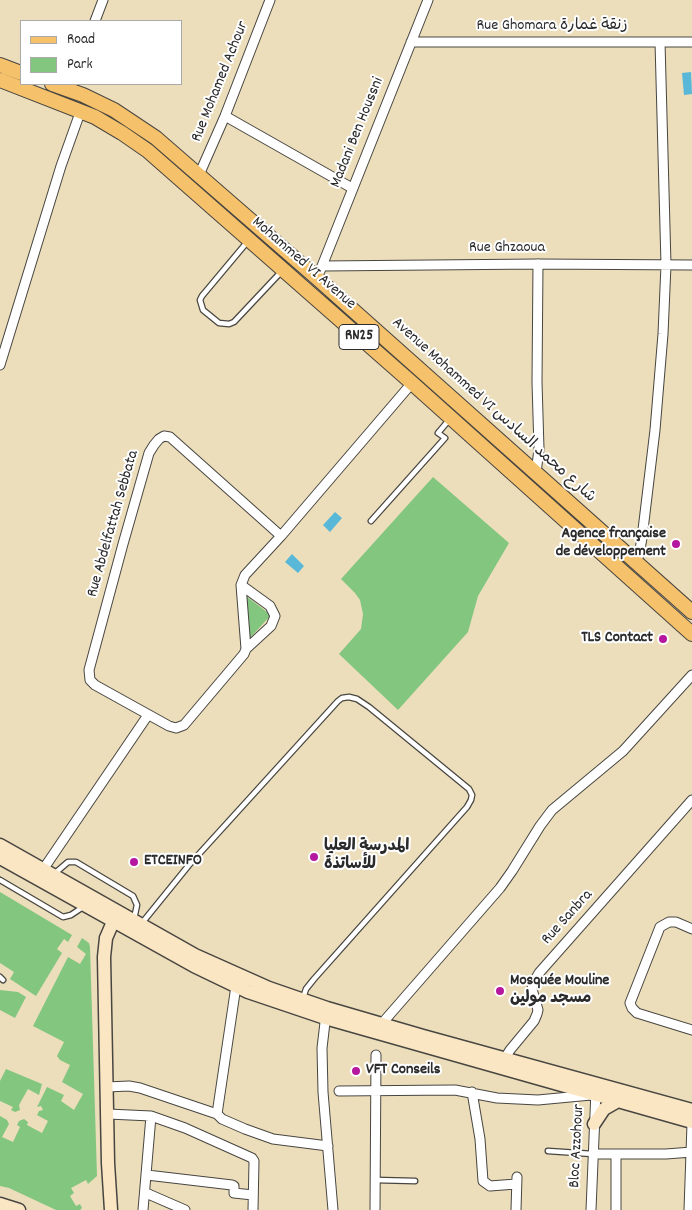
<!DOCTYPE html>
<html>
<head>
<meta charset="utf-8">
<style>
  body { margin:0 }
  #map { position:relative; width:692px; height:1210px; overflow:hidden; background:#ecdebb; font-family:Dekko,sans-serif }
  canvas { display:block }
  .legend { position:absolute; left:20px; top:20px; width:162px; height:65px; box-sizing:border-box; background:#fff; border:1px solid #aaa; margin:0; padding:6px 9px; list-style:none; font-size:15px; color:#2b2b2b }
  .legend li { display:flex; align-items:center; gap:10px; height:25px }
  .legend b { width:25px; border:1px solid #aaa }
</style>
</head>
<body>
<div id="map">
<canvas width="692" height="1210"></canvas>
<ul class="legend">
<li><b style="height:6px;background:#f6c16b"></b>Road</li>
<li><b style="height:14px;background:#83c680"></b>Park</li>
</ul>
</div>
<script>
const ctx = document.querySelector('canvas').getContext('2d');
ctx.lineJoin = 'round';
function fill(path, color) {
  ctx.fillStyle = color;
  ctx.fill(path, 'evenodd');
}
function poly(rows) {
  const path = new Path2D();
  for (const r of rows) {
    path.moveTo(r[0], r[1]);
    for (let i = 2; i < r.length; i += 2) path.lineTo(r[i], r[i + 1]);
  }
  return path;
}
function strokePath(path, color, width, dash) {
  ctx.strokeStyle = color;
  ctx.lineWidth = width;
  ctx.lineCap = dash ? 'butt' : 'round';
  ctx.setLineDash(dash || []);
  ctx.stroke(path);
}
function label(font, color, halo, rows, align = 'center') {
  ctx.font = font + ' Dekko,"Playpen Sans Arabic",sans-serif';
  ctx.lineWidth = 4;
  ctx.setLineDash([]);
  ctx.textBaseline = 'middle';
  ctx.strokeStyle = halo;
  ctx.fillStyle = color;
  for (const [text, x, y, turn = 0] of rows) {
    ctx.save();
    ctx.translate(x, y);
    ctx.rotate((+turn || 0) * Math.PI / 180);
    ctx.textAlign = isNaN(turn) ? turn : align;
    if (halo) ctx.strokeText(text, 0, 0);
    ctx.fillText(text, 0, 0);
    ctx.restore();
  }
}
fill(poly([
  [433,477,509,543,478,596,468,632,398,710,339,654,361,629,363,614,360,600,355,593,341,579],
  [246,596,271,615,249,639],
  [0,892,72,935,68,942,64,939,57,949,62,953,36,996,10,979,14,972,0,963],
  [82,938,89,943,90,947,97,1176,88,1184,86,1180,71,1188,74,1193,70,1196,76,1206,80,1204,82,1208,80,1210,56,1210,9,1188,0,1186,0,1116,7,1120,9,1124,2,1137,13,1142,20,1127,17,1125,19,1121,24,1119,28,1122,27,1125,42,1133,48,1121,37,1115,39,1111,43,1110,41,1106,37,1107,47,1087,64,1095,61,1101,74,1110,83,1094,62,1082,70,1065,60,1060,57,1056,64,1042,33,1026,68,957,80,964,86,954,77,947],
  [0,990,18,992,26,997,15,1018,0,1010],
  [6,1069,42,1084,39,1095,28,1089,19,1105,20,1110,15,1112,11,1110,13,1107,0,1101,0,1081]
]), '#83c680');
fill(poly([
  [691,72,692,94,684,95,682,73],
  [335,512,342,518,330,532,323,525],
  [292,554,304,566,298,573,285,562]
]), '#59b7d7');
const lane = poly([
  [248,241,202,296,200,300,203,310,219,323,229,324,234,322,281,272],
  [371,521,445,438,438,433,449,420],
  [54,874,68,862,76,862,133,896,137,905,134,919],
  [0,880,63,917,71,915,83,907],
  [142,923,189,865,338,701,342,698,349,697,357,699,369,707,469,789,472,795,471,800,467,807,314,979,306,989,303,998],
  [0,977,3,980],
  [548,1151,593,1154],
  [375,1180,415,1181]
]);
const street = poly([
  [95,21,103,0],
  [411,42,692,42],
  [225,116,352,188],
  [199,175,225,116,270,0],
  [323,266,538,264,692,265],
  [320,271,428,0],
  [0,365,61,166,81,110],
  [536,473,539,449,537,382,538,264],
  [281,536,170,437,164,436,159,439,154,445,149,453,123,544,89,670,90,680,95,685,169,726,176,728,184,725,244,654,246,649,241,585,245,575,281,536,412,383],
  [636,561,639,555,642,538,655,430,663,334,666,265,660,42],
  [241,585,270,606,275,616,271,626,246,649],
  [40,874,148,715],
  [692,929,676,922,669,922,660,927,630,1003,632,1008,637,1013,692,1030],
  [236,986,217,1114,222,1119,245,1129,273,1139,328,1146],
  [326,1014,322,1048,323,1092,333,1210],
  [378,1028,500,888,512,871,540,826,552,810,623,751,692,675],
  [502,1063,510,1050,534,1021,537,1014,538,1010,532,989,533,983,539,973,692,800],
  [107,1087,129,1086,140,1088,217,1114],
  [339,1091,455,1090,497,1098,538,1100,591,1095],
  [472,1092,480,1139,483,1181,490,1186,516,1184],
  [108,1114,151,1116,185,1128,252,1158,254,1161,253,1210],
  [593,1154,666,1154,692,1152],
  [147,1175,232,1185,234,1186,234,1193,253,1195],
  [146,1193,185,1210],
  [143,1210,151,1116],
  [375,1210,376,1055],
  [516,1210,517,1177],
  [591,1210,596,1090],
  [616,1210,616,1155],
  [689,1210,692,1124]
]);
const secondary = poly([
  [0,845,195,955,269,988,327,1008,423,1036,692,1110],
  [0,858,194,966,248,992,325,1018,692,1122],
  [594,1124,604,1109,618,1101],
  [0,1204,19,1210],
  [111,1210,108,1163,104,957,106,938,116,915]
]);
const primary = poly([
  [0,65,21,73],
  [0,80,95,117,122,133,148,151,412,383,692,634],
  [52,84,83,95,114,110,156,138,317,278,692,612]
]);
strokePath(lane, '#484641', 7);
strokePath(street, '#484641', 11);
strokePath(secondary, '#484641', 15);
strokePath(primary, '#484641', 16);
strokePath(lane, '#fff', 4.5);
strokePath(street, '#fff', 9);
strokePath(secondary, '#fbe6c4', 12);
strokePath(primary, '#f6c16b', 14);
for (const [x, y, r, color] of [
  [676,544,5,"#b5179e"],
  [663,639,5,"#b5179e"],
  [314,857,5,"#b5179e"],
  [134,862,5,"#b5179e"],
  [500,991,5,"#b5179e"],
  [356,1071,5,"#b5179e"]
]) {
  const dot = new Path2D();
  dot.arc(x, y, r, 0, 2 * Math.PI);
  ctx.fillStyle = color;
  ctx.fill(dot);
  strokePath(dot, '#fff', 2);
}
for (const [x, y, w] of [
  [359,337,40]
]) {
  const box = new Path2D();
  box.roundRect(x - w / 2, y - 12.5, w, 25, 4);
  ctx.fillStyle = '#fff';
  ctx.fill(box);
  strokePath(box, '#2b2b2b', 1);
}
label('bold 15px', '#2b2b2b', null, [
  ["RN25",359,337]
]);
label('16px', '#2b2b2b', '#fff', [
  ["Rue Ghomara زنقة غمارة",552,27],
  ["Rue Mohamed Achour",221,82,-68],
  ["Madani Ben Houssni",358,133,-68],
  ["Rue Ghzaoua",507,249],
  ["Mohammed VI Avenue",303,264,41],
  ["Avenue Mohammed VI شارع محمد السادس",493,411,42],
  ["Rue Abdelfattah Sebbata",114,524,-74],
  ["Rue Sanbra",568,918,-48],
  ["Bloc Azzohour",578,1146,-87]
]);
label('bold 16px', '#2b2b2b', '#fff', [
  ["Agence française",666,535,"right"],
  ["de développement",666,553,"right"],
  ["TLS Contact",653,639,"right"],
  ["المدرسة العليا",324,848],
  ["للأساتذة",324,866],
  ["ETCEINFO",144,862],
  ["Mosquée Mouline",510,982],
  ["مسجد مولين",510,1000],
  ["VFT Conseils",366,1071]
], 'left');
</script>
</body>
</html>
